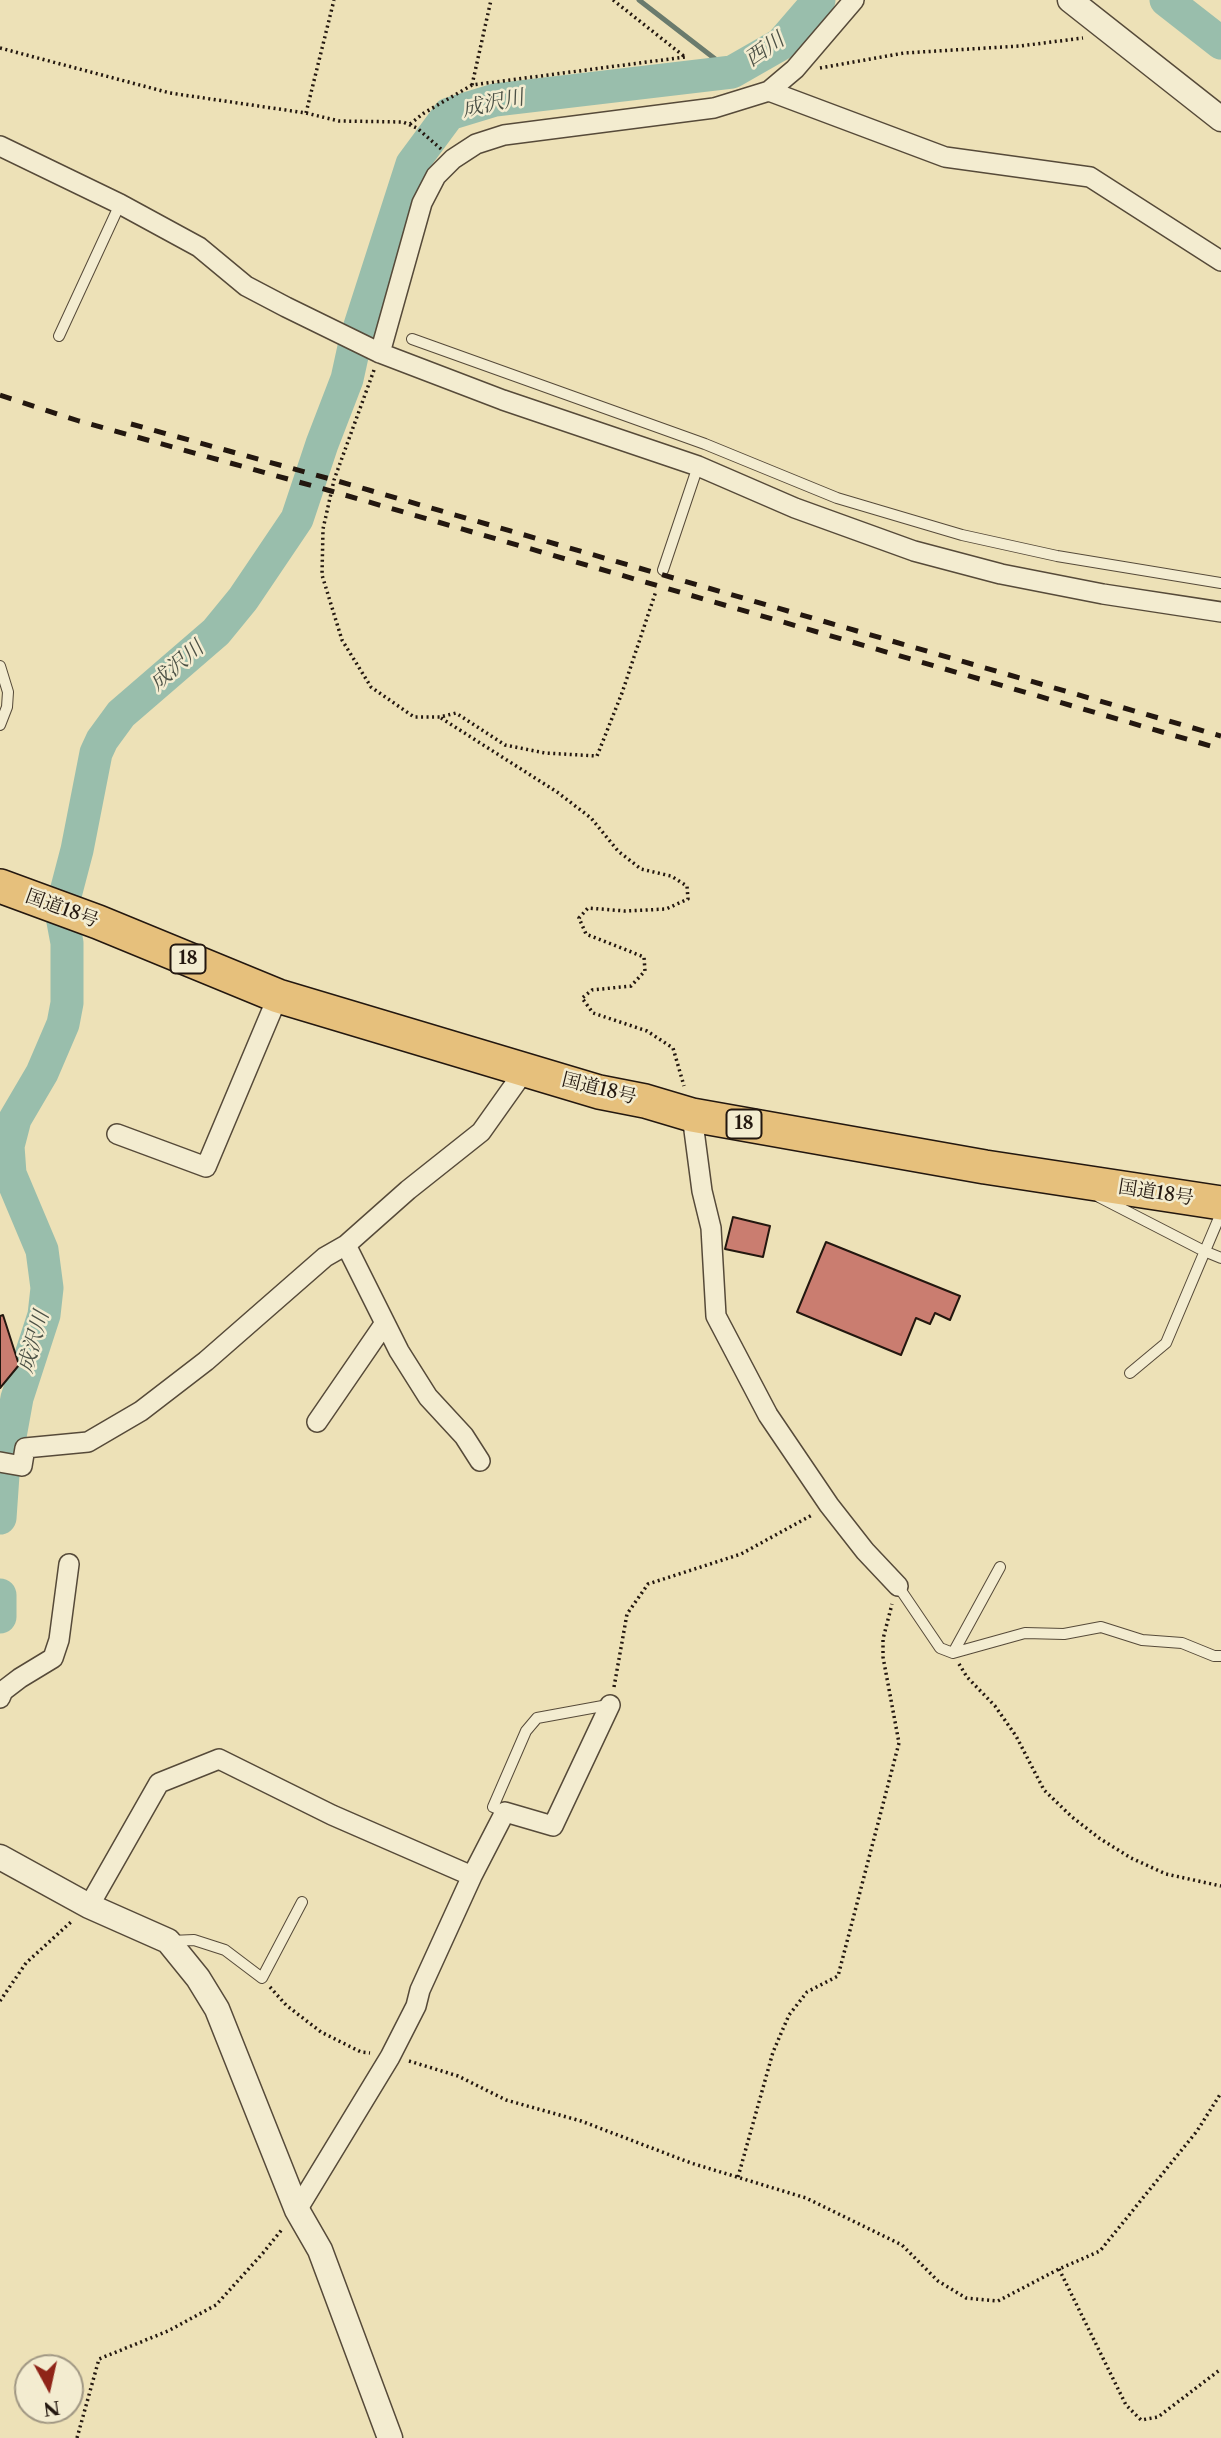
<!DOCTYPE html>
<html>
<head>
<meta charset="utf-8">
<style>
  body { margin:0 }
  #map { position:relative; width:1221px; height:2438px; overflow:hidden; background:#ede1b7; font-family:"Libre Caslon Text",serif }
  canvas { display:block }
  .north { position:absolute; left:14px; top:2354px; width:70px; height:70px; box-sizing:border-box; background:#f3ecd0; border:2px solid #a09783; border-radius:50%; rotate:172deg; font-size:19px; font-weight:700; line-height:28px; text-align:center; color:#23170f }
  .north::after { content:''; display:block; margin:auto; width:24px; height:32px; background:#8f2418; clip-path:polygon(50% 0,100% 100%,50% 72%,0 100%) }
</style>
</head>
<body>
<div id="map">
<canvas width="1221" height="2438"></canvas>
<div class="north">N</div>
</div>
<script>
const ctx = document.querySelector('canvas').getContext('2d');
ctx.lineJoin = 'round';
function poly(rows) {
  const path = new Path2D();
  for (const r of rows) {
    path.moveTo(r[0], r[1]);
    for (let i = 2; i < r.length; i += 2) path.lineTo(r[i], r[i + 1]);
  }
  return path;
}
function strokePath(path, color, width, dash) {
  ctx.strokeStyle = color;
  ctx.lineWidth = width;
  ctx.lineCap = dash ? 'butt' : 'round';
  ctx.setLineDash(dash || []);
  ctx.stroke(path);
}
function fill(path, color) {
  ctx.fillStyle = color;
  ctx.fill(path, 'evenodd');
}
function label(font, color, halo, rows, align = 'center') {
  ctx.font = font + ' "Libre Caslon Text","Noto Serif JP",serif';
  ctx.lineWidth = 5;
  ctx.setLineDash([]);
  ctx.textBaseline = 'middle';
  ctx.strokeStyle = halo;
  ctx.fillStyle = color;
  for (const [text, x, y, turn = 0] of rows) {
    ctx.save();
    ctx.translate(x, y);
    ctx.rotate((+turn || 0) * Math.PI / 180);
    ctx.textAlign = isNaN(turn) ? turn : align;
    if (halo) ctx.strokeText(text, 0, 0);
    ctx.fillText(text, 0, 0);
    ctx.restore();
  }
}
strokePath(poly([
  [639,0,732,72]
]), '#6a7b6d', 5);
strokePath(poly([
  [1166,0,1221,43],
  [0,1518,3,1475,17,1398,44,1315,47,1288,42,1250,10,1174,8,1146,15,1119,42,1073,63,1024,67,1003,67,943,61,911,77,850,96,753,102,740,121,714,216,632,243,599,297,519,322,444,347,379,356,338,412,164,449,114,495,100,732,72,781,44,819,0],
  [0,1595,0,1617]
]), '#99beac', 33);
const building = poly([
  [733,1217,770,1226,763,1257,725,1249,733,1217],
  [826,1242,960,1296,950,1320,935,1313,930,1324,916,1318,901,1355,797,1312,826,1242],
  [3,1315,19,1365,0,1388,0,1316,3,1315]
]);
fill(building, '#ca7d70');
strokePath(building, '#23170f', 2);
const service = poly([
  [59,336,120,204],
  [412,339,705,444,837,498,962,535,1057,556,1221,583],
  [663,570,698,466],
  [0,666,8,692,7,707,0,725],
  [1099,1197,1204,1251,1221,1258],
  [1130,1373,1166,1343,1221,1213],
  [898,1586,940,1648,953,1653,1025,1633,1064,1634,1101,1627,1142,1640,1182,1643,1214,1656,1221,1656],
  [953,1653,1000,1567],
  [505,1812,493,1807,526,1731,537,1718,608,1705],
  [171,1941,194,1940,225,1950,262,1978,302,1902]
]);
const minor = poly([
  [769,91,945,157,1090,177,1221,261],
  [0,146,120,204,199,247,246,286,286,307,380,353,503,400,698,466,795,508,914,551,1001,574,1103,594,1221,612],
  [380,353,422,203,436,176,453,159,476,144,504,135,714,108,769,91,795,69,854,0],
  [692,1115,702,1191,711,1228,716,1316,768,1415,829,1505,865,1551,898,1586],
  [117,1134,206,1167,278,996],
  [346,1245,399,1351,428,1397,464,1436,480,1461],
  [317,1422,385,1323],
  [0,1462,22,1466,25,1448,88,1442,141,1411,206,1361,325,1257,346,1245,408,1190,481,1132,525,1070],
  [0,1698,3,1691,20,1678,53,1658,59,1640,69,1564],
  [89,1906,159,1783,219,1759,332,1815,472,1876],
  [297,2210,390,2057,416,2006,420,1990,472,1876,505,1812,553,1826,610,1705]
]);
const tertiary = poly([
  [1070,0,1221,119],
  [0,1857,89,1906,168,1941,198,1978,217,2009,297,2210,320,2250,390,2438]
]);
const trunk = poly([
  [0,886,98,922,278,996,599,1092,645,1101,692,1115,985,1167,1221,1203]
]);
strokePath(service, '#564a39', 12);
strokePath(minor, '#564a39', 22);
strokePath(tertiary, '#564a39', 27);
strokePath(trunk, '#23170f', 36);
strokePath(poly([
  [613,0,685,57],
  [0,48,170,93,306,113,339,121,403,122,417,128,441,149],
  [820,68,904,53,1020,46,1083,38],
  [472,85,491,0],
  [306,113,334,0],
  [410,124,424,113,472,85,685,57],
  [374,370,334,480,323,529,322,575,342,640,371,687,414,717,440,717,456,713,505,745,545,753,597,756,622,693,656,591],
  [441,718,557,792,591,818,618,851,641,869,671,876,687,886,688,899,666,909,625,911,588,908,579,918,586,934,644,957,645,971,631,986,592,990,582,998,593,1013,647,1031,673,1048,684,1086],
  [959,1664,967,1677,995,1706,1016,1736,1044,1790,1072,1817,1099,1838,1131,1858,1166,1874,1221,1886],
  [614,1687,627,1614,648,1584,741,1554,812,1515],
  [270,1987,286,2005,321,2032,361,2052,370,2053],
  [0,2001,26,1963,72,1921],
  [409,2061,458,2076,506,2100,581,2121,691,2163,806,2198,902,2245,938,2281,966,2298,998,2301,1059,2269,1100,2251,1197,2131,1221,2093],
  [738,2177,773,2052,789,2015,807,1992,838,1976,899,1743,883,1657,883,1639,892,1604],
  [1059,2269,1126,2405,1141,2420,1158,2417,1221,2369],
  [77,2438,99,2359,168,2331,216,2305,263,2253,283,2228]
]), '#23170f', 3.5, [2, 3.5]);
strokePath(service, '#f3ecd0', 10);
strokePath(minor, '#f3ecd0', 19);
strokePath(tertiary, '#f3ecd0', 24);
strokePath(trunk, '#e6c07c', 33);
strokePath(poly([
  [0,395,79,421,331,491,1221,749],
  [131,424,334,480,1221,736]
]), '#23170f', 5, [12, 12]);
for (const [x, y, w] of [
  [188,959,35],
  [744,1124,35]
]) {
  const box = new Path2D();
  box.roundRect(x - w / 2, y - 14.5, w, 29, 5);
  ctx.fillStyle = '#f3ecd0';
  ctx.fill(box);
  strokePath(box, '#23170f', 2);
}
label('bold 18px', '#23170f', null, [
  ["18",188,959],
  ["18",744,1124]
]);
label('19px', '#23170f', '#f3ecd0', [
  ["国道18号",62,909,20],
  ["国道18号",599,1089,14],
  ["国道18号",1156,1193,9]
]);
label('italic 21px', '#4c5146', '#f3ecd0', [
  ["西川",765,50,-35],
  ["成沢川",493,104,-12],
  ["成沢川",177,666,-41],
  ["成沢川",34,1342,-74]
]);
</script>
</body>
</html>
